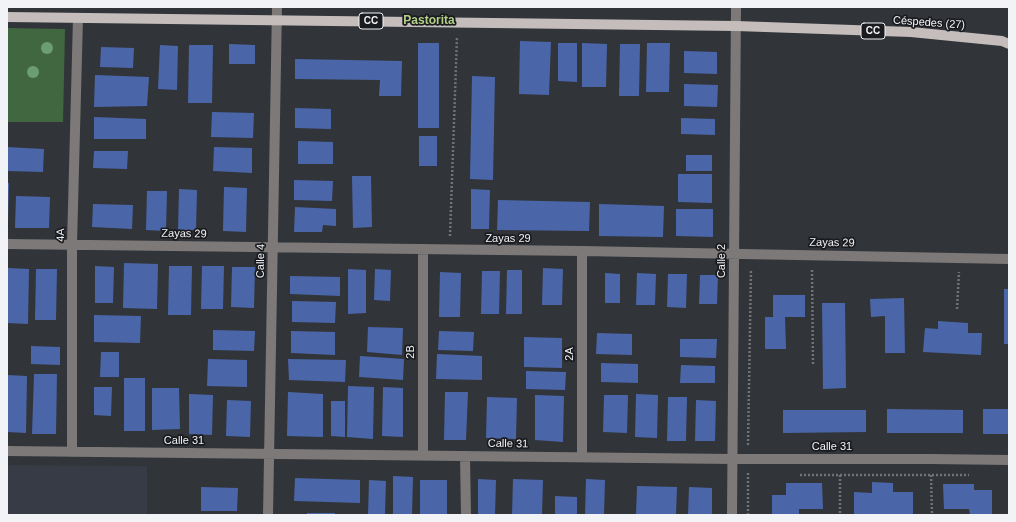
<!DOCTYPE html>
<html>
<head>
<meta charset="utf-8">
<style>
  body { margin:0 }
  #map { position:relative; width:1016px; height:522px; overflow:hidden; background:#313439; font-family:Helvetica,sans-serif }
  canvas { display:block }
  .frame { position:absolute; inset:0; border:8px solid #f1f3f6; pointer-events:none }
</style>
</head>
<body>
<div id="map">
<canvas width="1016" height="522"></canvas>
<div class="frame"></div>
</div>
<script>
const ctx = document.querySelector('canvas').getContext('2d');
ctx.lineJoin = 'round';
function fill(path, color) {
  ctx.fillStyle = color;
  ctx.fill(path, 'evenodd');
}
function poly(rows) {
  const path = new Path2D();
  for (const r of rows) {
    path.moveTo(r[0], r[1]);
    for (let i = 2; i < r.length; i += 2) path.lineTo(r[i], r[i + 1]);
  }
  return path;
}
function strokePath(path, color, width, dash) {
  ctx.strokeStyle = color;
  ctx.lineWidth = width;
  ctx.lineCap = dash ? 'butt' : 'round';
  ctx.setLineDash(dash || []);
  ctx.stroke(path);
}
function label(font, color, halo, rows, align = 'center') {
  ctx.font = font + ' Helvetica,sans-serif';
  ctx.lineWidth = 3.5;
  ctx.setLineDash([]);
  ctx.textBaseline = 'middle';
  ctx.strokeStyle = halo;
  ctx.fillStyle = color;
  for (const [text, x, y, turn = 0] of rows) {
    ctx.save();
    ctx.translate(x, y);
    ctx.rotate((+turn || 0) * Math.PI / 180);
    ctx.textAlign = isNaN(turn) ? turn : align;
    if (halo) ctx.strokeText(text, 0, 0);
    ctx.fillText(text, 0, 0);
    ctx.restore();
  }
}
fill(poly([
  [7,465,147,466,147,515,7,515]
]), '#363b46');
fill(poly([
  [7,28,65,29,63,122,7,122]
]), '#416741');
fill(poly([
  [520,41,551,42,549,95,519,94],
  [418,43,439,43,439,128,418,128],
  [558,43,577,43,577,82,558,81],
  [582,43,607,44,606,87,582,87],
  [647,43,670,43,669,92,646,92],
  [229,44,255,45,255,64,229,64],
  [620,44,640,44,639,96,619,96],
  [160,45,178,46,177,90,158,89],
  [189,45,213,45,212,103,188,103],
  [101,47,134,48,133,68,100,67],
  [684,51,717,52,717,74,684,73],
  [295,59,402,61,401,96,379,96,380,80,295,79],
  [95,75,149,77,147,106,94,107],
  [472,76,495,77,493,180,470,179],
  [684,84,718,85,717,107,684,106],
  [295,108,331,109,331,129,295,128],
  [212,112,254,113,253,138,211,137],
  [94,117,146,119,146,139,94,139],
  [681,118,715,119,715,135,681,134],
  [419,136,437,136,437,166,419,166],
  [298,141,333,142,333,164,298,164],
  [7,147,44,149,43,172,7,171],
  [214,147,252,148,252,173,213,171],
  [94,151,128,151,127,169,93,168],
  [686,155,712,155,712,171,686,171],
  [678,174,712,174,712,203,678,202],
  [352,176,371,176,372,227,353,228],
  [294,180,333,181,332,201,294,200],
  [7,183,9,183,8,223,7,223],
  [224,187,247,188,246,232,223,231],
  [179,189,197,190,196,230,178,230],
  [471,189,490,190,489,229,471,229],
  [147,191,167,191,166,231,146,230],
  [16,196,50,197,49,228,15,228],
  [498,200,590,202,589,231,497,230],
  [93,204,133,205,132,229,92,227],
  [599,204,664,206,663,237,599,236],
  [295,207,336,209,336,226,323,225,322,232,294,232],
  [676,209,713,209,713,237,676,236],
  [124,263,158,264,157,309,123,308],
  [95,266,114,267,113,303,95,303],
  [169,266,192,266,191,315,168,315],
  [202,266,224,266,223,309,201,309],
  [232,267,255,267,254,308,231,307],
  [8,268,29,269,28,324,7,323],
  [543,268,563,269,562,305,542,305],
  [36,269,57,269,56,320,35,320],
  [348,269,366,270,366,313,348,314],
  [375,269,391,270,390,301,374,300],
  [507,270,522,270,522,314,506,314],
  [482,271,500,271,499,314,481,314],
  [440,272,461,273,460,317,439,317],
  [605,273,620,274,620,303,605,303],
  [637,273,656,274,655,305,636,305],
  [668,274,687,274,686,308,667,307],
  [700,275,718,275,717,304,699,304],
  [290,276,340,277,340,296,290,294],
  [1004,289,1009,289,1009,344,1004,344],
  [773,295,805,295,805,317,785,317,786,349,765,349,765,317,773,317],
  [904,298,905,353,885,353,885,316,871,317,870,299],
  [292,301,336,302,335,323,292,322],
  [822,303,845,303,846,388,823,389],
  [94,315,141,316,140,343,94,342],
  [938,321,968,323,968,333,982,333,981,355,923,352,925,328,938,329],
  [368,327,403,328,402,355,367,352],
  [213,330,255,331,254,351,213,350],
  [291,331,335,332,335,355,291,353],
  [439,331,474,332,473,351,438,350],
  [597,333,632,334,632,355,596,354],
  [524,337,562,338,562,368,524,367],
  [680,339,717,339,716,358,680,357],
  [31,346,60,347,60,365,31,364],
  [101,352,119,352,119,377,100,377],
  [437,354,482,356,482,380,436,379],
  [360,356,404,359,403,380,359,377],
  [208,359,247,360,247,387,207,386],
  [288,359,346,360,345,382,289,380],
  [601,363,638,364,638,383,601,382],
  [681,365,715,366,715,383,680,383],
  [526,371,566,372,565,390,526,389],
  [34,374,57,374,56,434,32,434],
  [7,375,27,376,26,433,7,432],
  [124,378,145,378,145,431,124,431],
  [348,386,374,387,373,439,347,437],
  [94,387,112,387,111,416,94,415],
  [383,387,403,388,403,437,382,436],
  [152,388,179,388,180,429,152,430],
  [288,392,323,394,323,437,287,436],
  [445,392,468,392,466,440,444,440],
  [189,394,213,395,212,435,189,434],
  [636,394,658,395,657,438,635,437],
  [535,395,564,396,563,442,535,440],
  [604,395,628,395,627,433,603,432],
  [487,397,517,398,516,439,486,438],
  [668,397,687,397,686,441,667,441],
  [227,400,251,401,250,437,226,436],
  [696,400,716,401,715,441,695,441],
  [331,401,345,401,345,437,331,436],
  [887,409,963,410,963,433,887,433],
  [983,409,1009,409,1009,434,983,434],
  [783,410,866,410,866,432,783,433],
  [393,476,413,477,412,515,393,515],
  [295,478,360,480,360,503,294,501],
  [478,479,496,480,495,515,478,515],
  [513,479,543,480,542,515,512,515],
  [586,479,605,480,604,515,585,515],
  [369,480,386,481,385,515,368,515],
  [420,480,447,480,447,515,420,515],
  [872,482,893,483,893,492,913,492,913,515,854,515,854,492,872,493],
  [786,483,822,483,823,509,799,509,799,515,772,515,772,495,786,495],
  [943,484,974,484,974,490,992,490,992,515,970,515,969,509,944,509],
  [637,486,677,487,676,515,636,515],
  [201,487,238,488,237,511,201,511],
  [689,487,712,488,712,515,688,515],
  [555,496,577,497,577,515,555,515],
  [307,513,335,513,335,515,307,515]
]), '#4b66a8');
strokePath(poly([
  [450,236,457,37],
  [812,270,813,364],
  [957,309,959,272],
  [748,445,751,269],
  [800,475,969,475],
  [840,475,840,515],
  [931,475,932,515],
  [748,515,748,472]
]), '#707277', 2.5, [2, 2]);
strokePath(poly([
  [7,244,582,251,1009,259],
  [7,451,732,459,931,459,1009,460],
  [72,452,72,244,78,18],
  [423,455,423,249],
  [465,456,466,515],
  [582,457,582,251],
  [268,515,277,7],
  [732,515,736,7]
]), '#7c7978', 10);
strokePath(poly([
  [7,17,736,26,911,32,1002,41,1009,44]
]), '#c4bdbc', 10);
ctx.fillStyle = '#6d9d72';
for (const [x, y] of [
  [47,48],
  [33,72]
]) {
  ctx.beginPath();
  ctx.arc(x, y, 6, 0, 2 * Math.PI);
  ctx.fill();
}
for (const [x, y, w] of [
  [371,21,24],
  [873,31,24]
]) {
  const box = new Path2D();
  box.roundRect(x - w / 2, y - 8, w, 16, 3);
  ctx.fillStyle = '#1a1b1e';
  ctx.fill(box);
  strokePath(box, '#f1f3f6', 1);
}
label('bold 10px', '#f1f3f6', null, [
  ["CC",371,21],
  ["CC",873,31]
]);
label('11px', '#f1f3f6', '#1a1b1e', [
  ["Céspedes (27)",929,23,4],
  ["Zayas 29",184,234,1],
  ["4A",61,235,-89],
  ["Zayas 29",508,239],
  ["Zayas 29",832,243,1],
  ["Calle 4",261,261,-89],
  ["Calle 2",722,261,-90],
  ["2B",411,352,-90],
  ["2A",570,354,-90],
  ["Calle 31",184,441],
  ["Calle 31",508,444,1],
  ["Calle 31",832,447]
]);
label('bold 12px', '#b3d089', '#1a1b1e', [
  ["Pastorita",429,21]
]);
</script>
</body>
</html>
